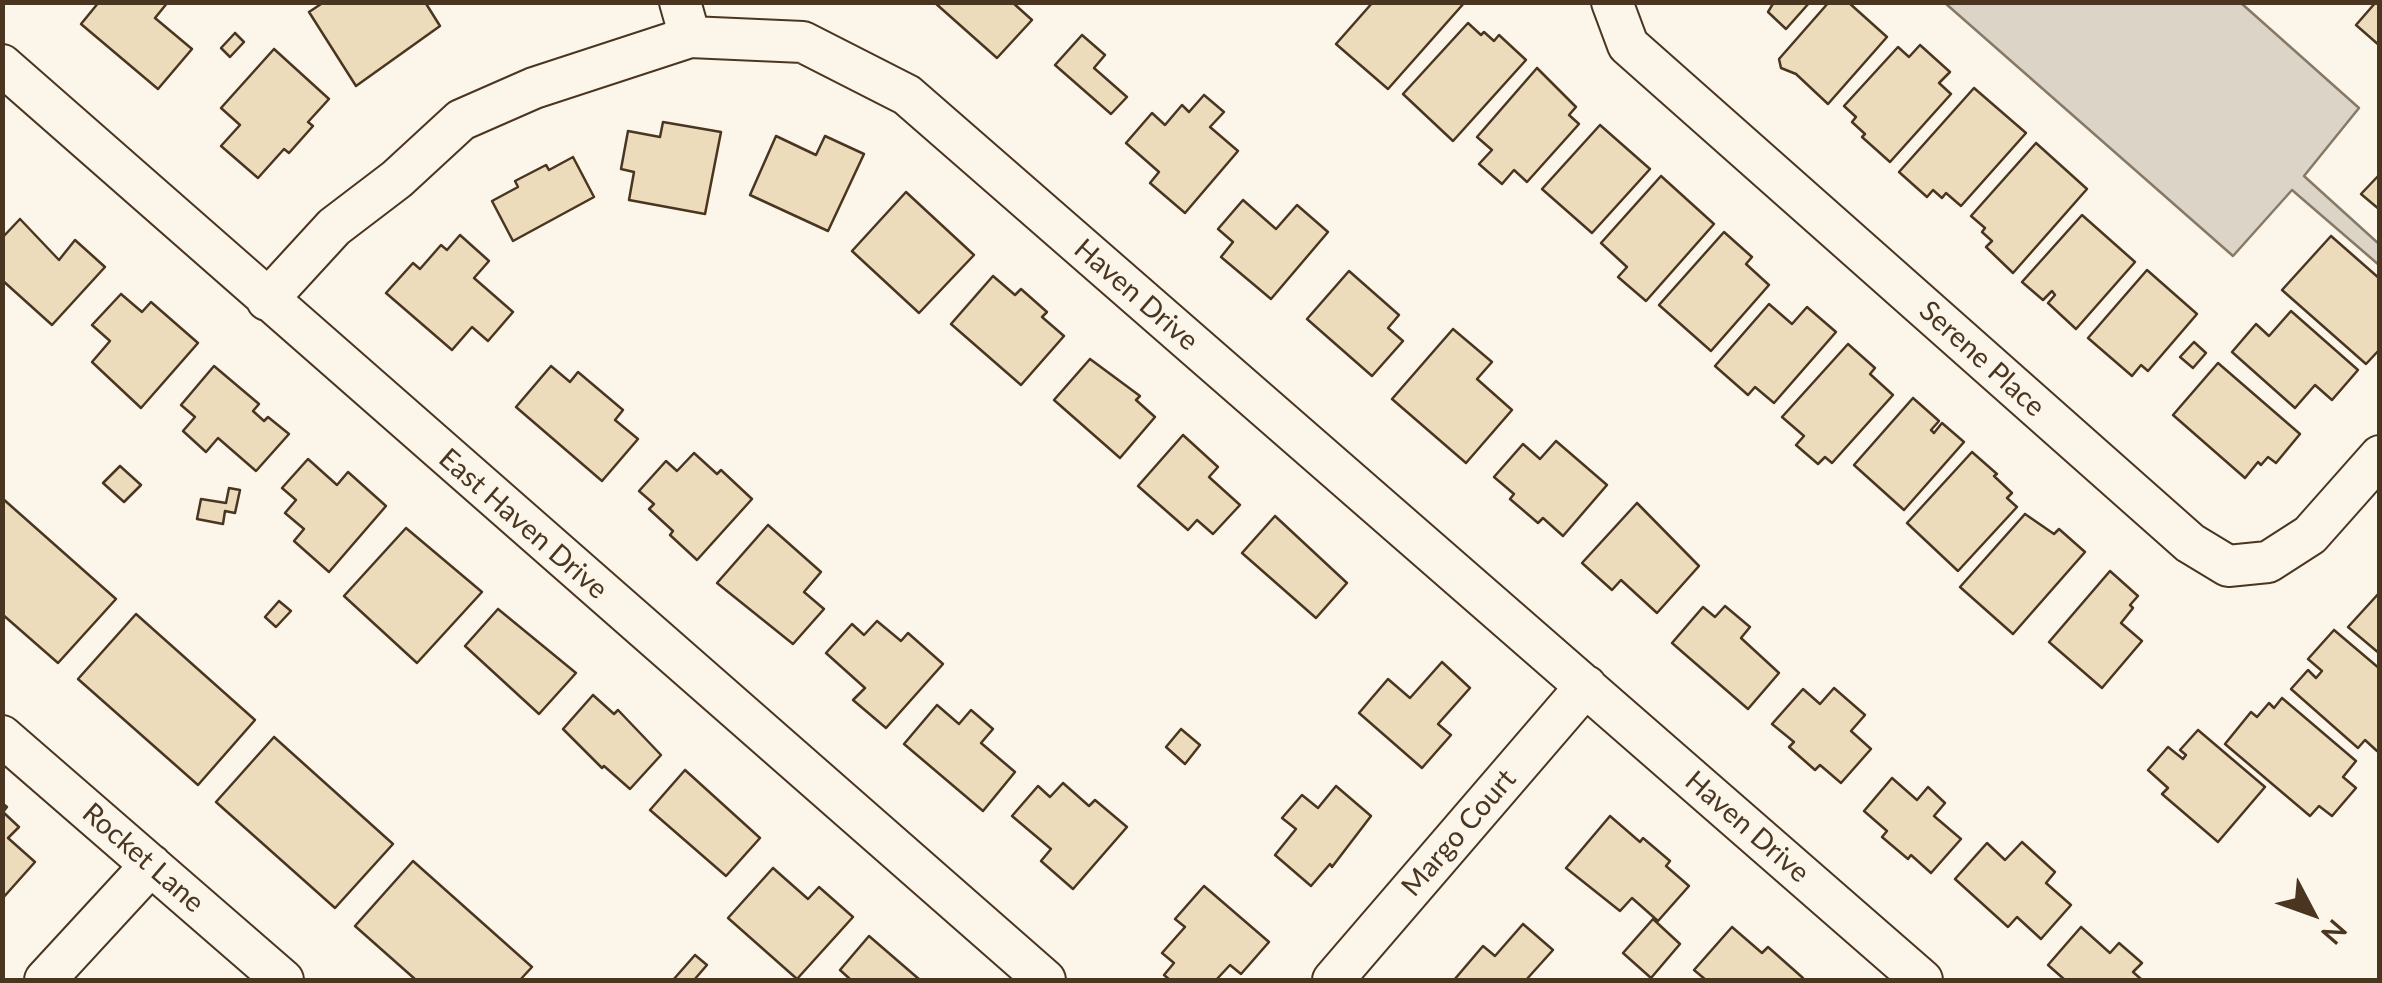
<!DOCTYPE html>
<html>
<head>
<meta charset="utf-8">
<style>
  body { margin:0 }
  #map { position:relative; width:2382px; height:983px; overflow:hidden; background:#fbf6e9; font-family:Lato,sans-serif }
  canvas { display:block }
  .frame { position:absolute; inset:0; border:5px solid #4a3520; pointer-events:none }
  .north { position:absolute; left:2262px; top:863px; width:100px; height:100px; -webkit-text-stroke:8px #fbf6e9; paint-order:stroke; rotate:131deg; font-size:28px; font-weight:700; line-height:40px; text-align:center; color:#4a3520 }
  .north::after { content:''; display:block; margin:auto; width:35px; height:45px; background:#4a3520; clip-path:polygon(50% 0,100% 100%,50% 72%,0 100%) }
</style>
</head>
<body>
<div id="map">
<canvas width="2382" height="983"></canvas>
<div class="frame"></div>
<div class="north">N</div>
</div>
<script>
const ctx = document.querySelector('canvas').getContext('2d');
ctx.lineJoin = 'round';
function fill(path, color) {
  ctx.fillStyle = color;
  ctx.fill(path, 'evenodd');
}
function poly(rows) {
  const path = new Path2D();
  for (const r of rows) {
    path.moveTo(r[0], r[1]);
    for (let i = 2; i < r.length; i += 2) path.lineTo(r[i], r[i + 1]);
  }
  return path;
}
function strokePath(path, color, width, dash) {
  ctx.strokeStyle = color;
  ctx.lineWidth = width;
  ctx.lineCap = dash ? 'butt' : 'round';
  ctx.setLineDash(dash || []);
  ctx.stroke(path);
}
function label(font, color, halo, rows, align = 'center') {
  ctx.font = font + ' Lato,sans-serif';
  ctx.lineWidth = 8;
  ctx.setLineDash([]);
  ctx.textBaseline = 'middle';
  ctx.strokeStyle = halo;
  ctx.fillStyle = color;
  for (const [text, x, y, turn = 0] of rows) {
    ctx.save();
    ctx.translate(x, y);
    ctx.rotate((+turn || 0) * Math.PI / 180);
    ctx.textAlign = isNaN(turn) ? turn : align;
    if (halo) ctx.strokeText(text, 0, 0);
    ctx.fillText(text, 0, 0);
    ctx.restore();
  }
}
const water = poly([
  [1945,3,2241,3,2359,108,2304,176,2379,244,2379,265,2292,190,2233,256,1945,3]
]);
fill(water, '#dcd4c6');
strokePath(water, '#887966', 2.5);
const building = poly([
  [99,2,168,2,155,18,192,49,158,89,81,24,99,2],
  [324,2,425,2,440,26,356,86,309,12,324,2],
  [934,2,1012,2,1032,20,997,58,934,2],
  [1373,2,1465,2,1388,89,1336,44,1373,2],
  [1774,2,1810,2,1786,29,1768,12,1774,2],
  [1829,2,1848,2,1887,37,1828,104,1796,74,1781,68,1779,59,1829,2],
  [2376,2,2380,2,2380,46,2356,25,2376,2],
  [1468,23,1481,35,1484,32,1494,41,1499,35,1526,60,1453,141,1403,94,1468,23],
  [235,33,244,42,230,57,221,48,235,33],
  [1082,35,1105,55,1094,68,1127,97,1111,114,1055,65,1082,35],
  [1920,45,1950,72,1939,83,1951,94,1890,162,1862,137,1865,134,1852,122,1856,117,1844,106,1898,47,1909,57,1920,45],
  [274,49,329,99,308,122,313,126,289,153,284,149,258,178,221,146,240,125,221,108,274,49],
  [1537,68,1576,107,1569,115,1579,124,1527,182,1514,170,1502,184,1479,164,1492,150,1477,137,1537,68],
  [1974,88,2026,133,1961,206,1946,193,1942,198,1933,190,1927,197,1899,172,1974,88],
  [1204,95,1224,112,1210,127,1238,151,1185,213,1150,183,1159,172,1126,143,1152,113,1165,125,1182,105,1189,112,1204,95],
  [663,122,721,132,705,214,629,200,634,172,621,169,628,131,660,137,663,122],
  [1600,125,1650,169,1592,233,1542,189,1600,125],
  [776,136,816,155,825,136,864,154,828,231,750,195,776,136],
  [2036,143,2087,189,2013,273,1986,247,1992,241,1982,232,1985,228,1971,216,2036,143],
  [573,157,594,197,513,241,492,201,518,187,515,181,546,165,549,170,573,157],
  [2380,174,2380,210,2361,194,2380,174],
  [1661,176,1714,224,1646,301,1618,277,1627,267,1601,243,1661,176],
  [906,192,974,255,919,313,852,251,906,192],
  [1243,200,1276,229,1297,205,1328,232,1271,299,1221,257,1233,242,1218,229,1243,200],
  [2082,215,2135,262,2076,329,2048,303,2055,295,2052,291,2043,300,2022,282,2082,215],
  [20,219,59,260,75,240,105,267,52,325,2,280,2,238,20,219],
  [1724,232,1752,257,1746,264,1769,285,1711,351,1659,305,1724,232],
  [460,235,489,261,474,278,513,312,488,341,472,327,452,350,386,293,413,263,420,269,441,245,447,250,460,235],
  [2331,236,2380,279,2380,349,2366,364,2282,290,2331,236],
  [2147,270,2197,314,2148,371,2141,365,2132,376,2088,338,2147,270],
  [1349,271,1399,315,1388,328,1403,341,1372,376,1307,319,1349,271],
  [993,276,1015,295,1021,289,1047,312,1042,317,1064,336,1021,385,951,324,993,276],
  [121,294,142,312,151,302,198,343,141,408,92,362,110,341,92,325,121,294],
  [1769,304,1792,324,1807,307,1836,332,1774,403,1755,387,1748,395,1715,366,1769,304],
  [2291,311,2358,370,2332,400,2315,385,2295,408,2232,352,2256,324,2269,336,2291,311],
  [1453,329,1492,362,1477,379,1512,410,1466,463,1392,399,1453,329],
  [2194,342,2206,353,2193,368,2180,357,2194,342],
  [1848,344,1875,368,1870,374,1893,395,1832,463,1825,457,1818,464,1796,445,1804,436,1782,417,1848,344],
  [1090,359,1140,396,1136,400,1155,417,1120,458,1054,400,1090,359],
  [2218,363,2300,434,2276,463,2268,457,2261,465,2258,462,2245,478,2173,415,2218,363],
  [214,366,259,404,253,411,264,421,268,417,289,434,256,471,218,438,206,452,183,431,195,417,181,405,214,366],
  [551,366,570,382,578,372,623,410,615,420,638,439,602,481,516,407,551,366],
  [1913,398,1939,421,1931,430,1934,433,1942,423,1964,442,1904,510,1854,465,1913,398],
  [1183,435,1218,467,1209,477,1240,505,1213,534,1197,520,1188,530,1138,486,1183,435],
  [1556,441,1607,485,1563,536,1543,518,1538,523,1510,499,1514,494,1494,477,1523,444,1540,459,1556,441],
  [1972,452,1997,474,1994,476,2012,493,2007,498,2017,507,1958,571,1907,523,1972,452],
  [694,453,717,474,721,470,752,499,697,560,670,535,673,531,649,509,654,504,639,491,666,461,677,471,694,453],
  [308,459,337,485,348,472,386,506,329,572,294,541,304,529,285,513,296,500,282,488,308,459],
  [120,466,141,485,124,502,103,483,120,466],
  [229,488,240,490,235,513,225,511,223,524,197,519,201,499,226,503,229,488],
  [2,498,116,599,58,663,2,614,2,498],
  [1637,503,1699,566,1657,613,1621,580,1612,590,1582,563,1637,503],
  [2025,514,2054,534,2059,529,2085,552,2013,634,1960,587,2025,514],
  [1275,516,1347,583,1316,618,1242,553,1275,516],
  [768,525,821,572,804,592,824,609,793,644,717,583,768,525],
  [406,528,482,592,417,663,344,596,406,528],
  [2110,571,2138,596,2130,605,2133,608,2121,623,2142,641,2102,688,2049,642,2110,571],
  [2380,592,2380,654,2348,627,2380,592],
  [279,601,291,611,276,627,265,617,279,601],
  [1725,606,1750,627,1741,638,1779,673,1748,709,1672,643,1703,607,1715,617,1725,606],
  [498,609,576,673,539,714,465,646,498,609],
  [136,614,255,720,198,785,78,679,136,614],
  [877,621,901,641,908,633,943,664,886,728,853,700,865,688,826,653,852,624,864,635,877,621],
  [2334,630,2380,669,2380,748,2377,751,2365,740,2358,748,2291,689,2308,670,2316,678,2322,671,2308,659,2334,630],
  [1442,662,1470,688,1438,724,1451,735,1422,768,1359,713,1388,679,1410,698,1442,662],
  [1834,688,1865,715,1851,731,1871,749,1841,783,1820,765,1815,770,1789,747,1794,742,1772,724,1803,689,1820,704,1834,688],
  [593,695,614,714,618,710,661,755,630,789,604,766,602,768,563,729,593,695],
  [2282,698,2356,761,2343,777,2356,788,2332,816,2319,806,2310,816,2225,744,2251,712,2257,717,2269,703,2274,708,2282,698],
  [937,705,959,724,971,710,993,729,981,743,1015,772,983,811,904,744,937,705],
  [1181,729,1200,745,1185,764,1166,747,1181,729],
  [2198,730,2265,787,2218,842,2162,794,2168,788,2148,770,2168,747,2183,759,2186,755,2180,750,2198,730],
  [274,737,393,844,335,908,216,802,274,737],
  [685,770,760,838,726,876,650,810,685,770],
  [1892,778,1917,800,1928,787,1945,803,1934,816,1961,839,1931,873,1911,855,1908,859,1882,837,1887,831,1864,811,1892,778],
  [1063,783,1089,806,1095,800,1127,827,1073,889,1041,861,1051,849,1012,816,1038,786,1050,797,1063,783],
  [1336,786,1371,816,1332,867,1330,864,1311,886,1275,855,1296,829,1282,818,1302,795,1318,808,1336,786],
  [2,803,7,807,3,812,19,827,8,838,35,862,2,899,2,803],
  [1610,816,1640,842,1643,838,1670,861,1666,866,1689,886,1658,921,1632,898,1620,911,1566,868,1610,816],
  [2022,842,2055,872,2046,883,2071,905,2041,939,2017,917,2008,927,1955,879,1987,843,2005,860,2022,842],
  [413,861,532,967,520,980,416,980,355,926,413,861],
  [773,868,808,899,819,887,853,917,797,979,728,918,773,868],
  [1204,886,1269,942,1241,974,1230,965,1216,980,1170,980,1164,975,1174,963,1162,953,1185,927,1175,919,1204,886],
  [1653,919,1680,944,1651,978,1623,953,1653,919],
  [1523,924,1553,950,1526,980,1454,980,1483,946,1495,956,1523,924],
  [1732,927,1762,953,1768,947,1803,978,1801,980,1706,980,1694,970,1732,927],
  [2081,927,2110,953,2119,943,2142,963,2133,972,2142,980,2065,980,2048,965,2081,927],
  [869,936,920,980,851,980,840,970,869,936],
  [695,955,707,965,694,980,673,980,695,955]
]);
fill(building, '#ecdcbc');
strokePath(building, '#4a3520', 2.5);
const minor = poly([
  [680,2,690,37],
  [1612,2,1628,45,2190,543,2228,566,2268,562,2310,535,2380,456],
  [2,65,1045,980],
  [267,300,334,227,397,179,461,120,534,88,690,37,803,42,907,95,1922,980],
  [2,736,283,980],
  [45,980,151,865],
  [1333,980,1586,686]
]);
strokePath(minor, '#4a3520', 44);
strokePath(minor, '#fbf6e9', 40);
label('28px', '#4a3520', '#fbf6e9', [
  ["Haven Drive",1136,295,41],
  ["Serene Place",1982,359,42],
  ["East Haven Drive",523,524,41],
  ["Haven Drive",1747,827,41],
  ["Margo Court",1459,833,-49],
  ["Rocket Lane",143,858,41]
]);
</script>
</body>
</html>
